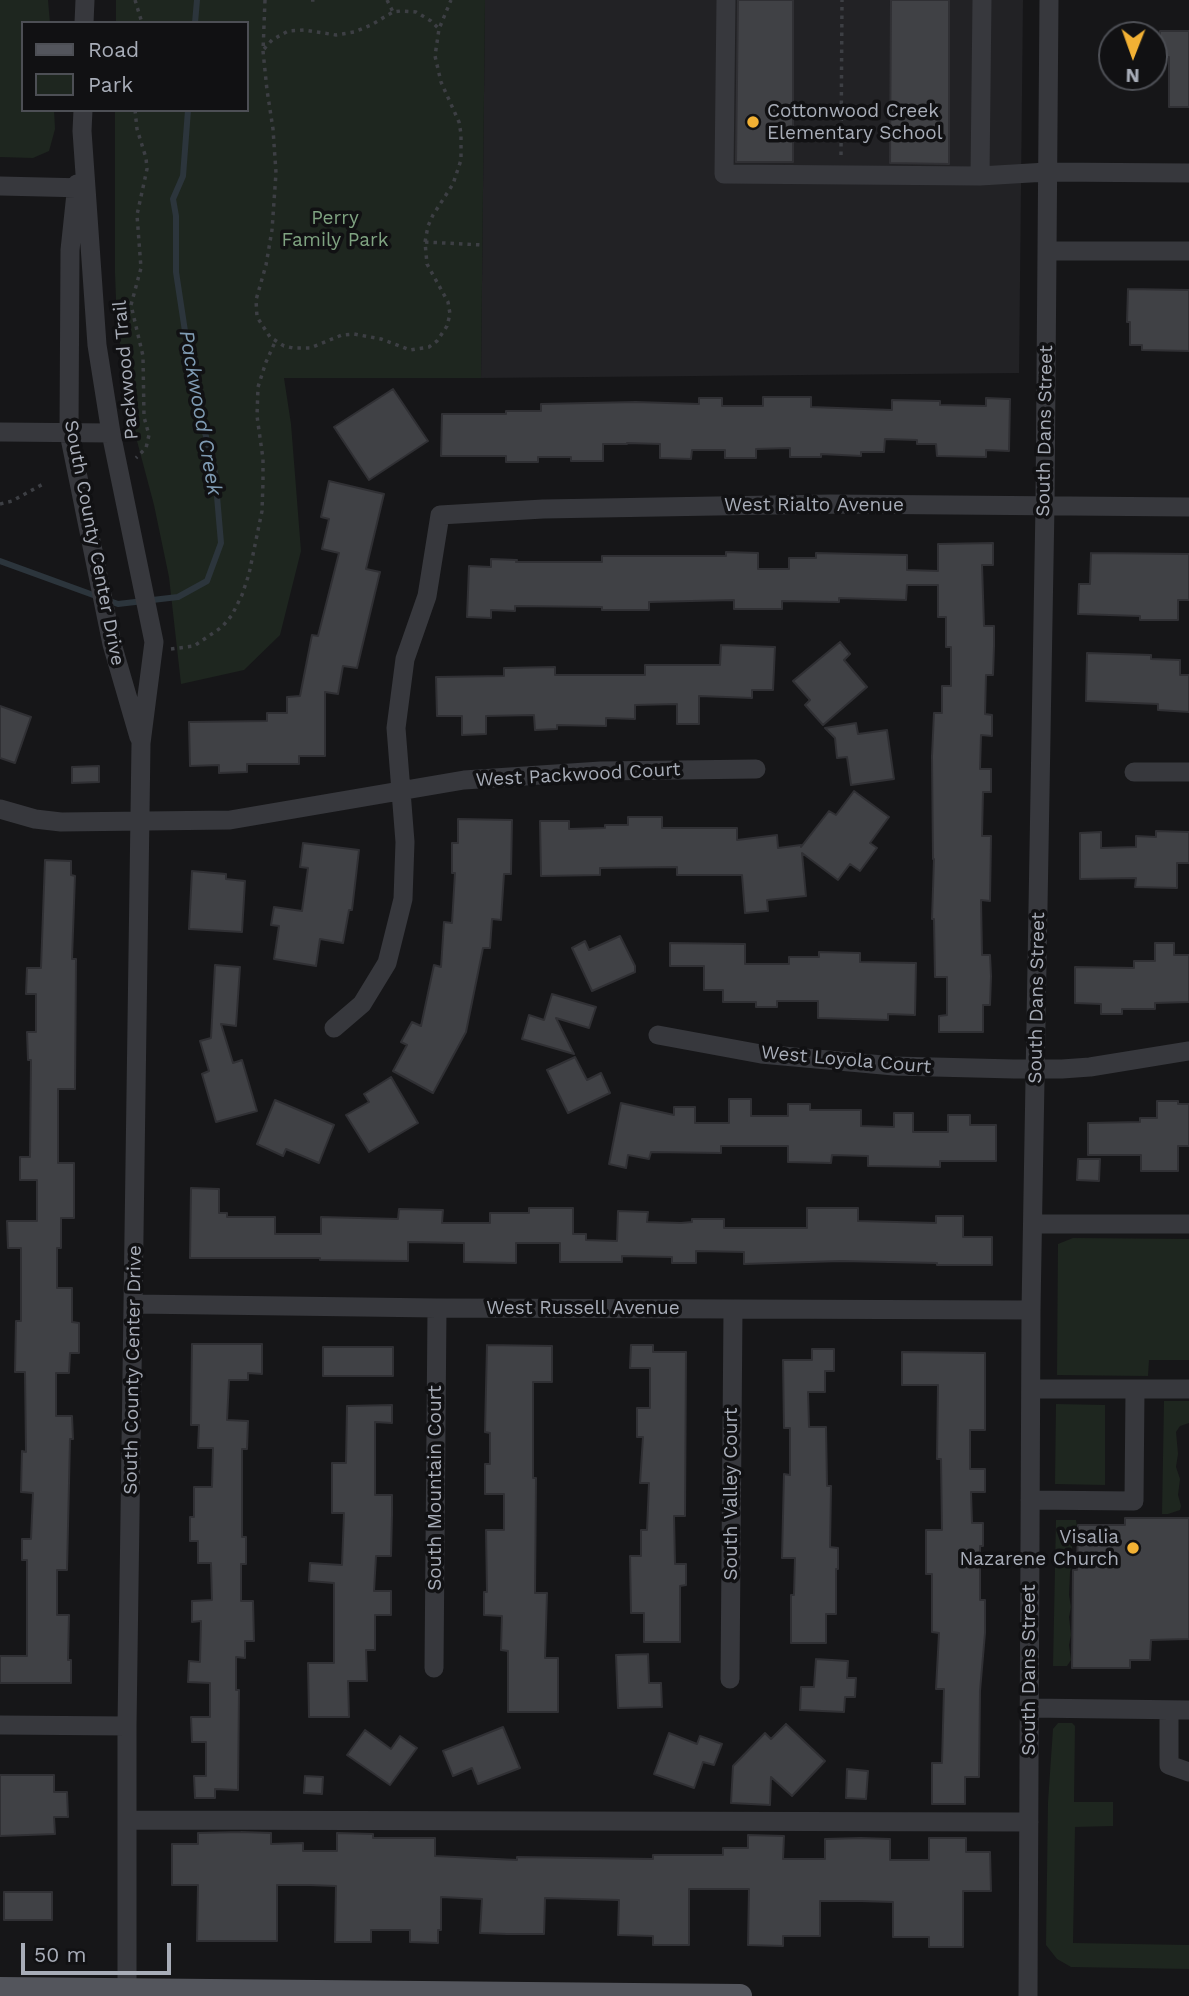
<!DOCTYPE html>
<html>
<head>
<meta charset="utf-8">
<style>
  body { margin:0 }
  #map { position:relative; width:1189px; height:1996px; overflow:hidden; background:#161618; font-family:"Work Sans",sans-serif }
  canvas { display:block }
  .legend { position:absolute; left:21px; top:21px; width:228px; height:91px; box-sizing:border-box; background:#111113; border:2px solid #4d4f55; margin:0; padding:9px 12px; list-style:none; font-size:21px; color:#a8adb8 }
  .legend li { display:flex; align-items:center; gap:14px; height:35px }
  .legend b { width:35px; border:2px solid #4d4f55 }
  .north { position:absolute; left:1098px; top:21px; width:70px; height:70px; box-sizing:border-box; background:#111113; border:2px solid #4d4f55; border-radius:50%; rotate:181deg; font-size:19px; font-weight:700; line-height:28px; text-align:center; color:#a8adb8 }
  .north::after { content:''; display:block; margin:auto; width:24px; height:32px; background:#f2b134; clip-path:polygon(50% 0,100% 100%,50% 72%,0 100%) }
  .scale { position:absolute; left:21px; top:1943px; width:150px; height:32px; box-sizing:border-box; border:4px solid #a8adb8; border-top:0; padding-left:9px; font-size:21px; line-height:24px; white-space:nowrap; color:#a8adb8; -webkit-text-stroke:5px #111113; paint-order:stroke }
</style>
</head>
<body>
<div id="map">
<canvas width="1189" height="1996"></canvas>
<ul class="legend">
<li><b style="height:9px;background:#53555c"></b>Road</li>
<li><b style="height:19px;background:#1e261f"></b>Park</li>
</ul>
<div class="north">N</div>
<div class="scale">50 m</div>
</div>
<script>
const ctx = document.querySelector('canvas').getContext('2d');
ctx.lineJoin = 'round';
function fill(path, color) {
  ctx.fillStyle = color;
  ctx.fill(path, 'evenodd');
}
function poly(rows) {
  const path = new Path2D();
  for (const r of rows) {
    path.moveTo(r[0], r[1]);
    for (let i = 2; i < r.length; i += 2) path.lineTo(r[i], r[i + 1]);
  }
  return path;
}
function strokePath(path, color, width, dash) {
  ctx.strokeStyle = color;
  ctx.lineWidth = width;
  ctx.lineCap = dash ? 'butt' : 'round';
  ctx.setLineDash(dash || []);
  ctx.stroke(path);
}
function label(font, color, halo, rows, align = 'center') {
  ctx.font = font + ' "Work Sans",sans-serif';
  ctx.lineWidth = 7;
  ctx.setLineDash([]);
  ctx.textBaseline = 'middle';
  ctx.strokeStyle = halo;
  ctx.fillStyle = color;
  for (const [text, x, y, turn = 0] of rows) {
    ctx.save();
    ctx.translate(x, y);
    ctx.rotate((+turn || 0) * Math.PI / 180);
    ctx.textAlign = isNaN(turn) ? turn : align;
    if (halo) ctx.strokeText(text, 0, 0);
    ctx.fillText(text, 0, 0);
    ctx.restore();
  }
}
fill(poly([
  [485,0,1023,0,1019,373,481,378]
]), '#222225');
fill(poly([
  [0,0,48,0,50,23,23,23,23,110,54,110,55,129,49,151,33,158,0,157],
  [116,0,485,0,481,378,284,378,291,424,301,551,280,635,244,670,181,684,169,577,154,505,137,441,117,326,115,273,115,110,247,110,247,23,116,23],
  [1073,1238,1189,1239,1189,1360,1149,1360,1148,1376,1057,1375,1058,1244],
  [1164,1401,1189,1401,1189,1423,1180,1426,1176,1432,1178,1454,1176,1467,1180,1479,1178,1495,1181,1506,1180,1510,1168,1514,1162,1514],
  [1056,1404,1105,1405,1105,1485,1055,1484],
  [1056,1520,1076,1520,1077,1527,1077,1533,1072,1542,1072,1565,1070,1572,1069,1595,1071,1607,1069,1617,1071,1635,1069,1645,1071,1660,1067,1666,1053,1666],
  [1058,1723,1072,1723,1075,1726,1074,1802,1113,1802,1113,1826,1075,1827,1073,1943,1189,1945,1189,1969,1071,1967,1057,1959,1046,1945,1048,1802,1053,1729]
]), '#1e261f');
strokePath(poly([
  [195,23,197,0],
  [0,561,118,604,178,597,207,581,221,543,215,473,199,408,188,351,176,272,176,216,173,199,183,176,188,110]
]), '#2c353c', 6);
const building = poly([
  [738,0,793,0,793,162,736,162,738,0],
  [891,0,949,0,949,164,890,163,891,0],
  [1160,31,1189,31,1189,107,1169,107,1169,57,1160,57,1160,31],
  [1128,289,1189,290,1189,351,1142,350,1142,345,1130,345,1130,322,1127,322,1128,289],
  [393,389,428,441,369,480,334,427,393,389],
  [763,397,811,397,811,407,892,410,892,400,940,401,940,405,986,406,986,398,1010,399,1009,451,986,450,986,457,937,456,936,444,917,444,917,440,885,439,884,452,861,452,861,456,821,454,821,457,790,457,790,448,756,449,756,458,725,458,725,450,692,450,691,459,660,458,660,444,627,443,627,444,603,444,603,461,571,461,571,457,538,457,538,462,506,462,506,456,441,456,442,414,506,414,506,411,541,411,541,404,636,402,699,404,699,398,722,398,722,406,763,406,763,397],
  [329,481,384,494,366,569,380,572,357,668,343,666,338,694,325,692,325,756,299,756,299,764,247,764,247,772,219,773,219,765,190,766,189,722,267,721,267,713,287,713,287,697,300,696,312,635,318,636,339,553,322,549,329,519,321,517,329,481],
  [993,543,993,565,982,565,984,626,994,626,994,646,993,675,986,675,985,714,992,715,992,736,981,735,980,769,991,769,991,792,983,792,982,836,991,836,990,901,981,900,982,955,990,955,991,976,990,1005,983,1005,983,1032,939,1032,939,1016,947,1015,947,977,935,977,934,919,932,919,934,859,933,859,932,756,934,713,942,713,942,686,951,686,951,647,946,647,946,617,938,617,938,585,907,585,906,600,839,598,839,602,782,601,782,609,734,609,734,600,649,602,649,610,602,610,602,607,515,606,515,611,491,610,491,618,467,617,469,566,491,567,491,559,517,560,516,562,602,562,602,556,726,556,726,552,758,553,758,569,789,569,789,558,816,558,816,553,858,554,907,555,907,570,938,571,938,544,993,543],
  [1091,553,1189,554,1189,600,1178,600,1178,620,1140,620,1140,616,1078,614,1079,584,1090,584,1091,553],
  [840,642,850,654,844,660,867,687,823,725,805,705,810,700,793,681,840,642],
  [721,645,775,647,773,690,752,690,752,698,699,696,699,724,677,724,677,704,635,705,635,719,606,718,606,726,557,725,557,729,535,730,534,715,486,716,486,734,462,735,462,716,437,716,436,677,504,676,504,668,555,667,555,675,645,675,645,665,720,665,721,645],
  [1087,653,1151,655,1151,659,1180,660,1180,675,1189,675,1189,712,1158,710,1158,704,1086,701,1087,653],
  [0,706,31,717,15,763,0,758,0,706],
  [856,723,858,734,887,730,894,779,851,785,847,757,837,758,835,738,825,728,856,723],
  [99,766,99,782,72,783,72,767,99,766],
  [854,791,889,817,870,843,877,848,860,871,850,864,838,880,802,853,806,896,767,900,768,911,745,913,742,875,677,875,677,867,600,868,600,875,541,876,540,821,569,821,569,829,605,828,605,825,628,825,628,817,662,817,662,828,737,828,737,840,777,835,778,848,801,845,801,847,829,811,836,815,854,791],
  [458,819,512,820,511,874,504,874,501,920,492,919,490,948,483,948,466,1032,433,1093,393,1071,407,1045,401,1042,412,1022,421,1026,434,965,441,967,444,922,452,923,455,873,452,873,452,843,458,843,458,819],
  [1156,831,1189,832,1189,863,1177,863,1177,888,1135,887,1136,878,1080,879,1080,833,1101,832,1101,848,1136,847,1136,836,1156,837,1156,831],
  [303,843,359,850,352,910,349,910,343,943,320,939,316,966,274,959,279,926,271,925,274,907,302,911,308,868,300,867,303,843],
  [45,860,71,861,71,875,75,876,72,959,76,959,75,1089,58,1089,58,1163,74,1163,74,1218,61,1218,61,1248,57,1248,57,1288,72,1288,72,1322,79,1323,79,1353,70,1353,69,1373,56,1373,56,1416,72,1416,73,1439,70,1439,67,1570,57,1570,57,1615,69,1615,68,1660,71,1660,71,1683,0,1683,0,1656,27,1656,27,1560,22,1560,22,1539,31,1539,33,1493,21,1492,22,1451,26,1452,25,1372,15,1372,16,1321,21,1321,21,1248,8,1248,7,1221,37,1221,37,1180,20,1180,20,1157,30,1157,31,1060,28,1060,27,1032,36,1032,36,994,26,994,27,968,41,968,45,860],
  [192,871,226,874,226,879,245,881,242,932,189,929,192,871],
  [620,936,635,966,635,972,592,991,572,948,585,941,589,950,620,936],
  [670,943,745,944,745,964,789,964,789,957,819,957,819,952,860,953,860,962,916,963,915,1015,888,1014,888,1020,818,1018,818,1001,777,1001,777,1007,756,1007,756,1002,723,1002,723,990,704,990,704,966,670,966,670,943],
  [1155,943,1174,943,1174,955,1189,955,1189,1002,1155,1003,1155,1009,1122,1009,1122,1014,1101,1014,1101,1004,1075,1003,1075,967,1134,968,1134,961,1155,961,1155,943],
  [215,965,240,967,236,1026,221,1024,233,1063,242,1060,257,1111,216,1122,202,1074,209,1071,200,1041,211,1038,215,965],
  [552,994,596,1007,589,1028,556,1018,574,1054,522,1039,529,1015,544,1020,552,994],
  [575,1057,587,1080,601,1073,610,1093,568,1113,547,1070,575,1057],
  [391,1077,418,1123,369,1152,346,1115,369,1102,364,1094,391,1077],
  [729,1099,751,1099,751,1116,788,1116,788,1104,810,1104,810,1110,861,1110,861,1126,894,1127,894,1113,913,1113,913,1132,948,1132,948,1115,970,1115,970,1125,996,1125,996,1161,940,1161,940,1167,868,1166,868,1156,832,1155,831,1163,788,1162,788,1146,721,1146,721,1153,651,1152,649,1159,628,1155,626,1168,609,1164,621,1103,674,1115,674,1107,695,1107,695,1123,729,1123,729,1099],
  [275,1100,334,1125,319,1163,286,1149,283,1156,257,1144,275,1100],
  [1157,1101,1178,1101,1178,1104,1189,1104,1189,1146,1178,1146,1178,1171,1141,1171,1141,1155,1088,1155,1088,1123,1140,1122,1140,1118,1157,1118,1157,1101],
  [1078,1159,1100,1159,1099,1181,1077,1180,1078,1159],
  [191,1188,219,1189,219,1213,227,1213,227,1217,275,1217,275,1234,321,1234,321,1217,398,1219,399,1209,443,1210,442,1223,490,1223,490,1213,529,1213,529,1208,573,1208,573,1234,586,1234,586,1240,617,1241,618,1211,648,1212,647,1222,681,1223,692,1222,692,1219,724,1219,724,1228,807,1228,807,1208,858,1208,858,1221,936,1223,936,1216,963,1216,963,1237,992,1237,992,1265,937,1265,937,1263,841,1261,744,1264,744,1252,696,1251,696,1263,672,1263,672,1257,622,1256,622,1262,560,1262,560,1243,516,1243,516,1263,464,1262,464,1243,408,1242,408,1261,320,1260,320,1258,190,1258,191,1188],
  [192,1344,262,1344,262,1374,248,1373,248,1380,229,1380,227,1420,248,1421,247,1449,242,1449,242,1537,246,1537,246,1564,241,1564,241,1601,253,1601,254,1641,245,1641,245,1658,236,1657,236,1690,239,1690,238,1790,215,1789,215,1798,195,1798,194,1776,206,1776,206,1742,192,1742,191,1717,210,1717,210,1683,188,1682,189,1661,200,1662,201,1621,192,1622,192,1601,212,1600,211,1563,198,1563,198,1541,190,1541,190,1517,194,1517,194,1487,212,1487,213,1448,198,1448,199,1425,191,1425,192,1344],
  [487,1345,552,1346,552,1382,533,1382,533,1478,536,1478,535,1593,547,1593,545,1658,558,1658,558,1712,508,1712,508,1651,501,1650,502,1616,484,1615,484,1592,487,1592,486,1530,504,1530,504,1494,485,1494,485,1464,490,1464,490,1433,485,1432,487,1345],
  [631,1345,653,1345,653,1352,686,1352,685,1516,674,1516,675,1564,686,1564,686,1585,680,1586,680,1642,644,1642,644,1613,631,1613,630,1556,641,1556,641,1530,647,1530,649,1483,640,1483,643,1437,637,1437,637,1408,650,1408,650,1368,630,1368,631,1345],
  [323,1347,393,1347,393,1376,323,1376,323,1347],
  [812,1349,834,1349,834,1371,825,1371,825,1392,808,1392,809,1427,826,1427,827,1486,831,1486,830,1547,838,1548,838,1569,836,1569,836,1614,826,1614,826,1643,791,1643,791,1595,794,1595,795,1558,782,1558,784,1474,790,1475,790,1428,784,1428,783,1360,812,1360,812,1349],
  [902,1352,985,1353,985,1430,970,1430,970,1469,985,1469,985,1492,971,1492,972,1523,983,1523,983,1546,980,1546,980,1600,985,1600,985,1633,980,1691,979,1777,965,1777,965,1804,932,1804,932,1763,942,1763,944,1689,936,1689,939,1633,932,1632,932,1574,926,1574,926,1530,942,1530,941,1459,937,1459,938,1385,902,1385,902,1352],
  [392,1405,392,1423,375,1422,375,1495,392,1495,392,1515,391,1556,376,1556,374,1591,391,1591,391,1615,375,1615,375,1650,366,1650,367,1681,348,1681,349,1717,309,1717,308,1663,334,1663,334,1583,309,1581,310,1563,342,1565,344,1513,332,1513,332,1463,346,1463,347,1406,392,1405],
  [1125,1518,1189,1518,1189,1639,1151,1640,1150,1660,1130,1660,1130,1668,1072,1668,1073,1570,1077,1570,1078,1525,1125,1525,1125,1518],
  [648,1654,649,1683,661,1683,662,1707,618,1708,616,1655,648,1654],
  [816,1659,848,1661,847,1678,856,1678,855,1697,845,1697,844,1712,800,1710,801,1687,814,1687,816,1659],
  [786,1724,825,1761,792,1796,771,1777,770,1805,731,1803,733,1766,765,1733,771,1739,786,1724],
  [503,1727,520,1768,478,1784,472,1768,453,1776,443,1751,503,1727],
  [365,1730,391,1749,400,1736,417,1748,390,1785,347,1755,365,1730],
  [669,1733,697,1744,700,1736,722,1744,714,1765,703,1762,694,1788,654,1774,669,1733],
  [847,1769,868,1771,866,1799,846,1798,847,1769],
  [0,1775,54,1775,54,1792,67,1792,68,1817,54,1817,55,1834,0,1836,0,1775],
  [305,1776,323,1777,322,1794,304,1793,305,1776],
  [241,1832,271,1833,271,1844,303,1843,303,1851,337,1851,337,1833,373,1834,373,1838,435,1838,435,1856,517,1860,517,1857,653,1859,653,1855,723,1855,723,1848,748,1848,748,1835,784,1836,783,1859,825,1859,825,1839,861,1838,890,1839,890,1860,929,1860,929,1838,966,1838,966,1852,990,1852,991,1891,963,1891,963,1947,929,1947,929,1937,893,1937,893,1902,861,1901,820,1901,820,1936,783,1936,783,1946,748,1945,749,1889,689,1889,689,1945,653,1945,653,1936,618,1935,619,1900,545,1898,544,1934,507,1934,480,1933,482,1899,441,1897,441,1930,438,1930,438,1943,410,1942,410,1930,371,1930,371,1942,335,1942,336,1886,310,1885,277,1885,277,1941,197,1941,198,1885,172,1885,172,1844,198,1844,198,1833,241,1832],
  [4,1892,52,1892,52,1920,4,1920,4,1892]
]);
fill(building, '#404145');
strokePath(building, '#303034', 2);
strokePath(poly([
  [135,0,142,23],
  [265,0,263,51,267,90,273,129,276,173,272,230,266,265,256,300,257,317,270,337,284,346,293,348,310,348,342,335,354,334,381,339,410,350,429,347,437,341,447,326,450,314,448,302,427,264,425,242,428,226,433,215,453,184,461,160,461,134,459,122,441,82,435,56,439,29,451,0],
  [311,0,317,0],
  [387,0,393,12],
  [264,49,272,40,288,31,304,30,336,35,354,32,371,25,393,12,401,11,416,12,431,21,439,29],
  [135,110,137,129,146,158,147,169,137,215,141,268,131,305,143,356,144,417,149,435,146,448,136,458],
  [841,155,842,0],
  [425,242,483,245],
  [0,504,12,501,45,483],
  [171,649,194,646,222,627,232,615,242,595,249,574,262,511,263,482,263,459,257,416,258,387,266,362,275,342]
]), '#3d3f44', 3.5, [3.5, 5]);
strokePath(poly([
  [726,0,724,174,980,176],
  [982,0,980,176,1047,172,1189,173],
  [84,23,85,0],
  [83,110,82,131,97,345,111,433,154,642,141,743,127,1726,127,1996],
  [77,184,70,250,69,433,112,644,139,737],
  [0,186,86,188],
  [1047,251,1189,251],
  [0,432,111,433],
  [1134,772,1189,772],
  [0,809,35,819,61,822,230,820,464,780,601,771,756,769],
  [334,1028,362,1004,387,963,403,899,405,842,396,728,405,659,427,596,440,515,543,509,831,504,1189,507],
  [658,1035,761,1054,894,1066,1014,1069,1062,1069,1090,1067,1189,1051],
  [1033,1224,1189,1224],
  [134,1304,437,1308,1031,1310],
  [1031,1389,1189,1389],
  [1030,1500,1134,1501,1135,1390],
  [434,1668,437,1308],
  [730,1679,733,1309],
  [1029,1708,1189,1710],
  [1169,1710,1169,1765,1189,1772],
  [0,1725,127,1726],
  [127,1820,1029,1822],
  [1028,1996,1031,1310,1045,505,1049,0]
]), '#37383d', 19);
strokePath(poly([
  [0,1989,740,1996]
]), '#53555c', 24);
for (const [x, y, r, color] of [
  [753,122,7,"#f2b134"],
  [1133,1548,7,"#f2b134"]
]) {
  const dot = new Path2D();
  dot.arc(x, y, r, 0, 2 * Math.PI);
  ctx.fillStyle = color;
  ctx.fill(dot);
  strokePath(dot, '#111113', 2.5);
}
label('19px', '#a8adb8', '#111113', [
  ["Cottonwood Creek",767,111],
  ["Elementary School",767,133],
  ["Visalia",1119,1537,"right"],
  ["Nazarene Church",1119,1559,"right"]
], 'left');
label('19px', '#7fa381', '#111113', [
  ["Perry",335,218],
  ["Family Park",335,240]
]);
label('19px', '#a8adb8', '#111113', [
  ["Packwood Trail",126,370,-95],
  ["South Dans Street",1045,431,-89],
  ["West Rialto Avenue",814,505],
  ["South County Center Drive",94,543,79],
  ["West Packwood Court",578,775,-3],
  ["South Dans Street",1037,998,-89],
  ["West Loyola Court",846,1060,5],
  ["West Russell Avenue",583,1308],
  ["South County Center Drive",133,1370,-89],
  ["South Mountain Court",435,1488,-90],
  ["South Valley Court",731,1494,-90],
  ["South Dans Street",1029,1670,-90]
]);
label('italic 21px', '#7f9bb3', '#111113', [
  ["Packwood Creek",200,413,80]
]);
</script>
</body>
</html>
